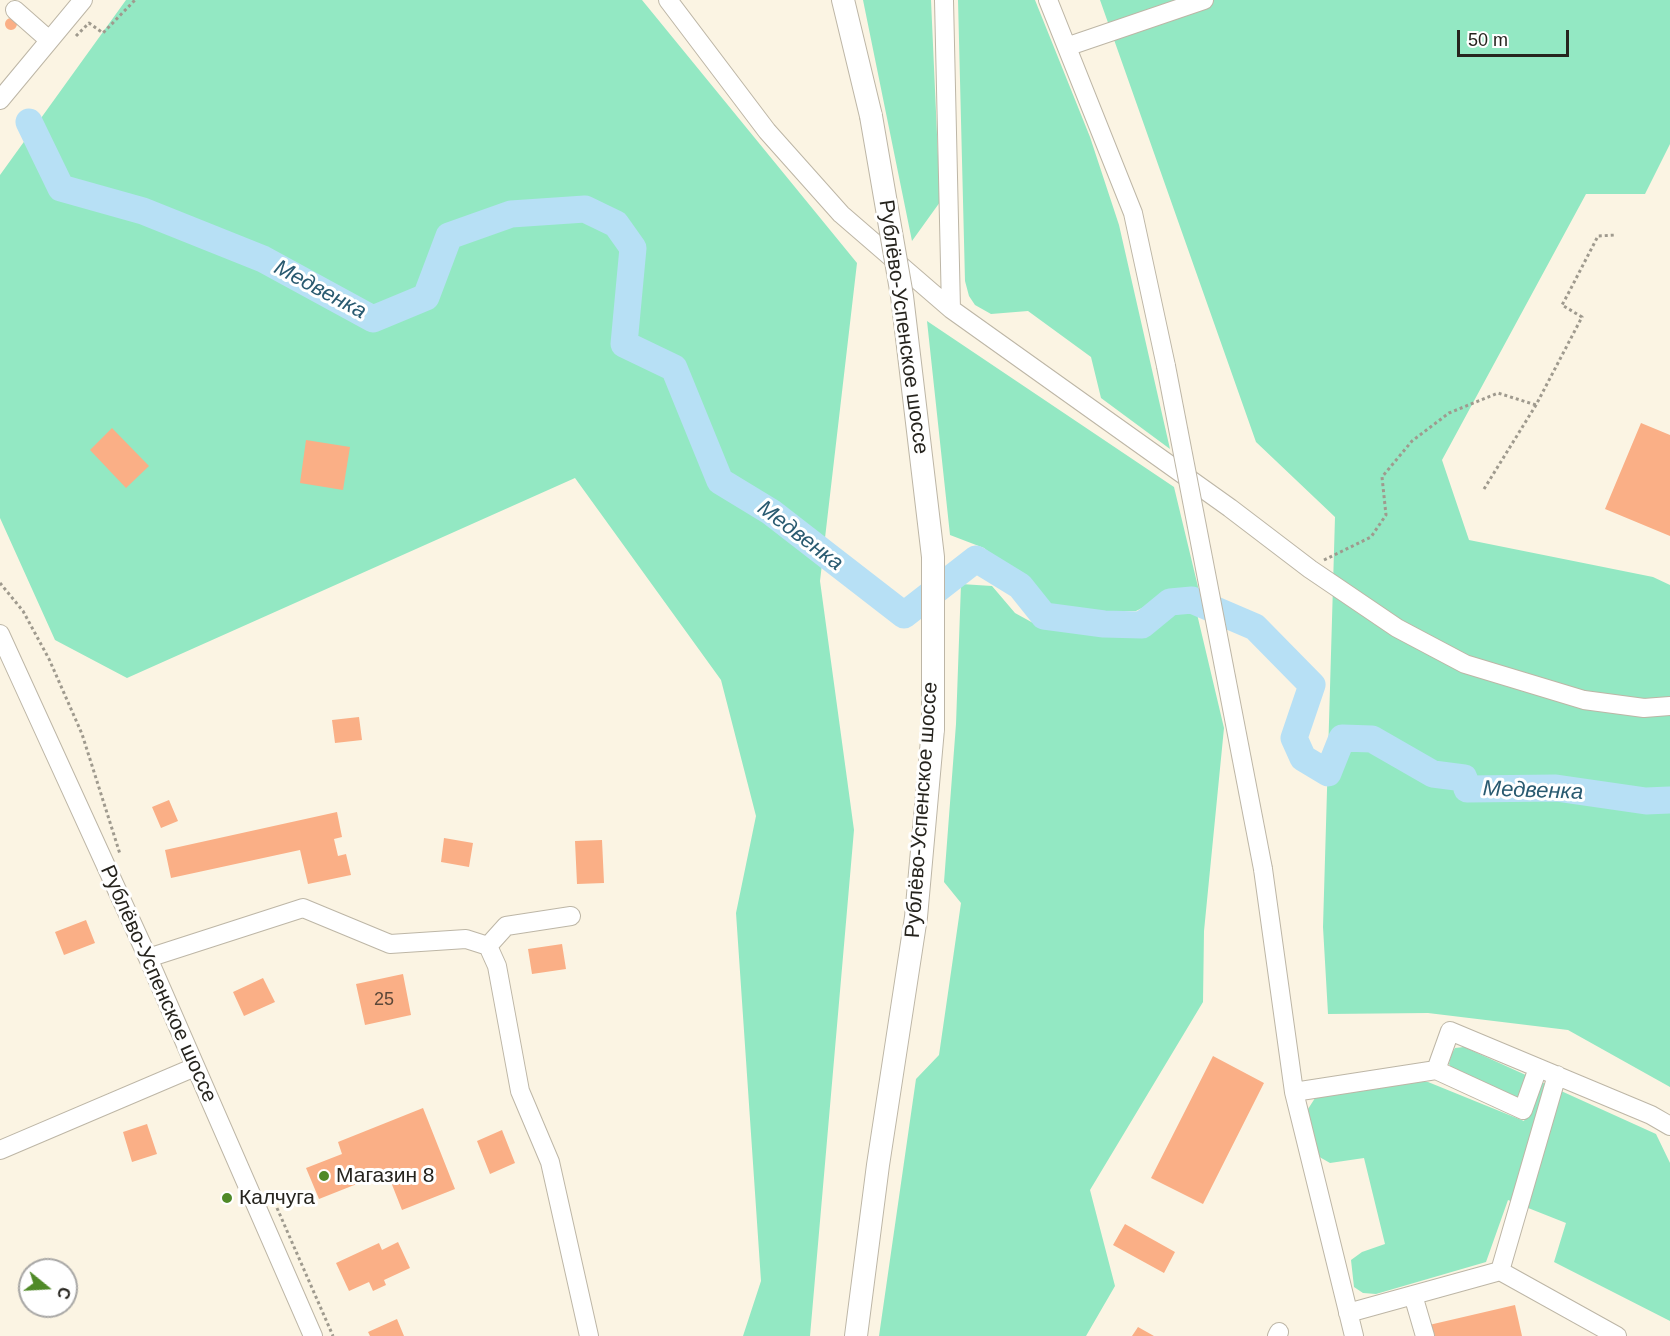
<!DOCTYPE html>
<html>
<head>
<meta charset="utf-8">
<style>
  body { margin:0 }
  #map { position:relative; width:1670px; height:1336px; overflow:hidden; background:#fbf4e3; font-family:Helvetica,sans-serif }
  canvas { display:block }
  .north { position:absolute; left:18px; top:1258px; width:60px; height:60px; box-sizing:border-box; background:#fff; border:2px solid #a8a7a5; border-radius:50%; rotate:108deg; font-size:16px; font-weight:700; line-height:24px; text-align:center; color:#26241e }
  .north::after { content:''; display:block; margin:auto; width:21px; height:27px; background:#508a28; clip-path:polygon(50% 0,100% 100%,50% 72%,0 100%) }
  .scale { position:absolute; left:1457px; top:30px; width:112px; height:27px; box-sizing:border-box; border:3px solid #26241e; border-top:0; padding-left:8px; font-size:18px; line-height:21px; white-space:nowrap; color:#26241e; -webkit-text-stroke:4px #fff; paint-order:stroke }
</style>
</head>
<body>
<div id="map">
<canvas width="1670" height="1336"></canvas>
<div class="north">С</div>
<div class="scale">50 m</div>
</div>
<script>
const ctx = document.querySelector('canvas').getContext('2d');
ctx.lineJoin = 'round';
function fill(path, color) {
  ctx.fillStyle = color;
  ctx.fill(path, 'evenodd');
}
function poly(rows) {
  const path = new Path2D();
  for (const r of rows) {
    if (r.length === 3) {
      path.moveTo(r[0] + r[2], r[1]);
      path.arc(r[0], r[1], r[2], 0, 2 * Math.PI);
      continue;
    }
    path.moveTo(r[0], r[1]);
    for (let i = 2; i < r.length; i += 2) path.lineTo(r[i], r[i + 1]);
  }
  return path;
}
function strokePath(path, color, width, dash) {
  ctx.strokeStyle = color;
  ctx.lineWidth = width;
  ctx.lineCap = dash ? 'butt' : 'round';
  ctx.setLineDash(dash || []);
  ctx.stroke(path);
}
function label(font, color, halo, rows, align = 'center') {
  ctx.font = font + ' Helvetica,sans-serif';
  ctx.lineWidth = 6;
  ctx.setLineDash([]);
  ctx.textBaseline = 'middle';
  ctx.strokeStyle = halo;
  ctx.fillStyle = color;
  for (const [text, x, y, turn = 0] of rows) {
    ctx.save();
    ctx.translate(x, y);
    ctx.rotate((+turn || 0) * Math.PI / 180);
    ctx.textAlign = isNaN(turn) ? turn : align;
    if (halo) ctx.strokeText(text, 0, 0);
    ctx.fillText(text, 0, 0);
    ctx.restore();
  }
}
fill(poly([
  [126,0,642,0,857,263,820,581,854,830,810,1336,743,1336,761,1281,736,913,756,816,721,680,575,478,127,678,55,640,0,518,0,175],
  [863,0,931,0,940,202,912,241],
  [958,0,1035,0,1090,137,1119,225,1170,449,1101,398,1091,357,1028,311,991,314,975,305,969,296,965,281],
  [1100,0,1670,0,1670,144,1645,194,1586,194,1442,460,1469,540,1653,577,1670,585,1670,1087,1568,1030,1428,1013,1328,1014,1323,927,1335,517,1256,442],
  [927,321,1174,487,1199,591,1170,594,1136,611,1056,611,984,548,950,535],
  [961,584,992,586,1015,613,1044,629,1145,635,1176,612,1197,614,1224,728,1204,931,1203,1002,1090,1190,1115,1286,1086,1336,879,1336,916,1079,939,1055,961,903,944,882,956,724],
  [1464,1047,1656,1134,1670,1163,1670,1321,1554,1262,1566,1223,1508,1200,1486,1262,1376,1294,1363,1293,1354,1287,1351,1260,1362,1252,1385,1244,1364,1158,1330,1163,1316,1155,1308,1109,1317,1095,1408,1079,1428,1082,1524,1121,1529,1107,1453,1072,1449,1064,1451,1055,1455,1048]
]), '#93e8c3');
strokePath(poly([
  [29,122,61,188,143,211,263,259,373,319,426,297,449,236,511,214,585,209,616,224,633,248,624,344,674,368,720,481,771,512,904,615,976,559,1020,586,1044,616,1104,624,1142,625,1170,602,1192,600,1255,627,1312,685,1294,738,1303,758,1328,773,1342,738,1372,739,1433,774,1464,778,1467,789,1556,788,1646,801,1670,800]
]), '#b7e0f5', 27);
fill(poly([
  [11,24,6],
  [1641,423,1670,435,1670,536,1605,509],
  [112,428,149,466,126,488,90,450],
  [306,440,350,447,343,490,300,483],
  [359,717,362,740,335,743,332,720],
  [169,800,178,821,161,828,152,807],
  [337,812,342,837,334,839,338,856,346,854,351,875,308,884,300,850,171,878,165,850],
  [444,838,473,843,469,867,441,862],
  [602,840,604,883,577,884,575,841],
  [86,920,95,943,64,955,55,932],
  [562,944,566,969,532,974,528,949],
  [403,974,411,1015,365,1025,356,984],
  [263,978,275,1002,244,1016,233,992],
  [1213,1056,1264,1083,1203,1204,1151,1178],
  [423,1108,455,1189,402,1210,387,1172,319,1199,306,1168,342,1154,338,1142],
  [147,1124,157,1154,132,1162,123,1132],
  [502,1130,515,1163,490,1174,477,1141],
  [1125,1224,1175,1252,1164,1273,1113,1245],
  [398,1242,410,1268,384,1280,386,1285,373,1291,369,1282,349,1291,336,1263,379,1243,382,1250],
  [1515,1305,1522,1336,1431,1336,1429,1325],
  [397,1319,404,1336,370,1336,368,1332],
  [1138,1327,1154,1336,1132,1336]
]), '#faaf86');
const minor = poly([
  [668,0,767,131,841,214,951,309,1230,508,1310,569,1397,628,1465,664,1584,700,1644,708,1670,706],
  [944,0,951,309],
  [1048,0,1133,213,1166,366],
  [15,10,49,40],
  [1069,46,1204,0],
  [0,100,83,0],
  [0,634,148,958,313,1336],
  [1263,869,1294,1092,1354,1336],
  [488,946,506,926,571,916],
  [148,958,303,908,390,944,466,939,488,946,497,966,520,1091,550,1162,589,1336],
  [1436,1070,1523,1110,1538,1068],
  [1294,1092,1436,1070,1450,1031,1651,1115,1670,1126],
  [0,1150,195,1067],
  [1500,1271,1557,1075],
  [1413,1295,1425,1336],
  [1348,1313,1500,1271,1617,1336],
  [1277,1336,1279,1332]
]);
const major = poly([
  [843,0,871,116],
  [856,1336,878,1165,916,917,933,729]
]);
strokePath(minor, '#bdb6a6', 20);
strokePath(major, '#bdb6a6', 24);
strokePath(poly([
  [76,36,89,23,103,33,135,0],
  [1484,489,1536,405,1582,317,1562,305,1568,294,1598,236,1616,235],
  [1324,560,1371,537,1386,515,1382,477,1412,441,1449,413,1498,393,1536,405],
  [0,583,23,611,49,659,82,734,120,854],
  [277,1208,333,1336]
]), '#9f9a8e', 3, [3, 3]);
strokePath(minor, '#fff', 18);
strokePath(major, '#fff', 22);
const minorBridge = poly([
  [1166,366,1263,869]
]);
const majorBridge = poly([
  [871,116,902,296,933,557,933,729]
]);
strokePath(minorBridge, '#bdb6a6', 20, []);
strokePath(majorBridge, '#bdb6a6', 24, []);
strokePath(minorBridge, '#fff', 18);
strokePath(majorBridge, '#fff', 22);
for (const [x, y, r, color] of [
  [324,1176,6,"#508a28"],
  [227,1198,6,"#508a28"]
]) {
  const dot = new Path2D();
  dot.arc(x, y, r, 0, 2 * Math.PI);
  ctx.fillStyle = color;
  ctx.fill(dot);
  strokePath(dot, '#fff', 2);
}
label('18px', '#5b4738', null, [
  ["25",384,1000]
]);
label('21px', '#26241e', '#fff', [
  ["Рублёво-Успенское шоссе",903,327,82],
  ["Рублёво-Успенское шоссе",922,810,-86],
  ["Рублёво-Успенское шоссе",158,984,66]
]);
label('21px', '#26241e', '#fff', [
  ["Магазин 8",336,1176],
  ["Калчуга",239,1198]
], 'left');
label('italic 22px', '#295a70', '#fff', [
  ["Медвенка",320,290,28],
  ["Медвенка",800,536,37],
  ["Медвенка",1533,791,2]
]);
</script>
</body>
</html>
